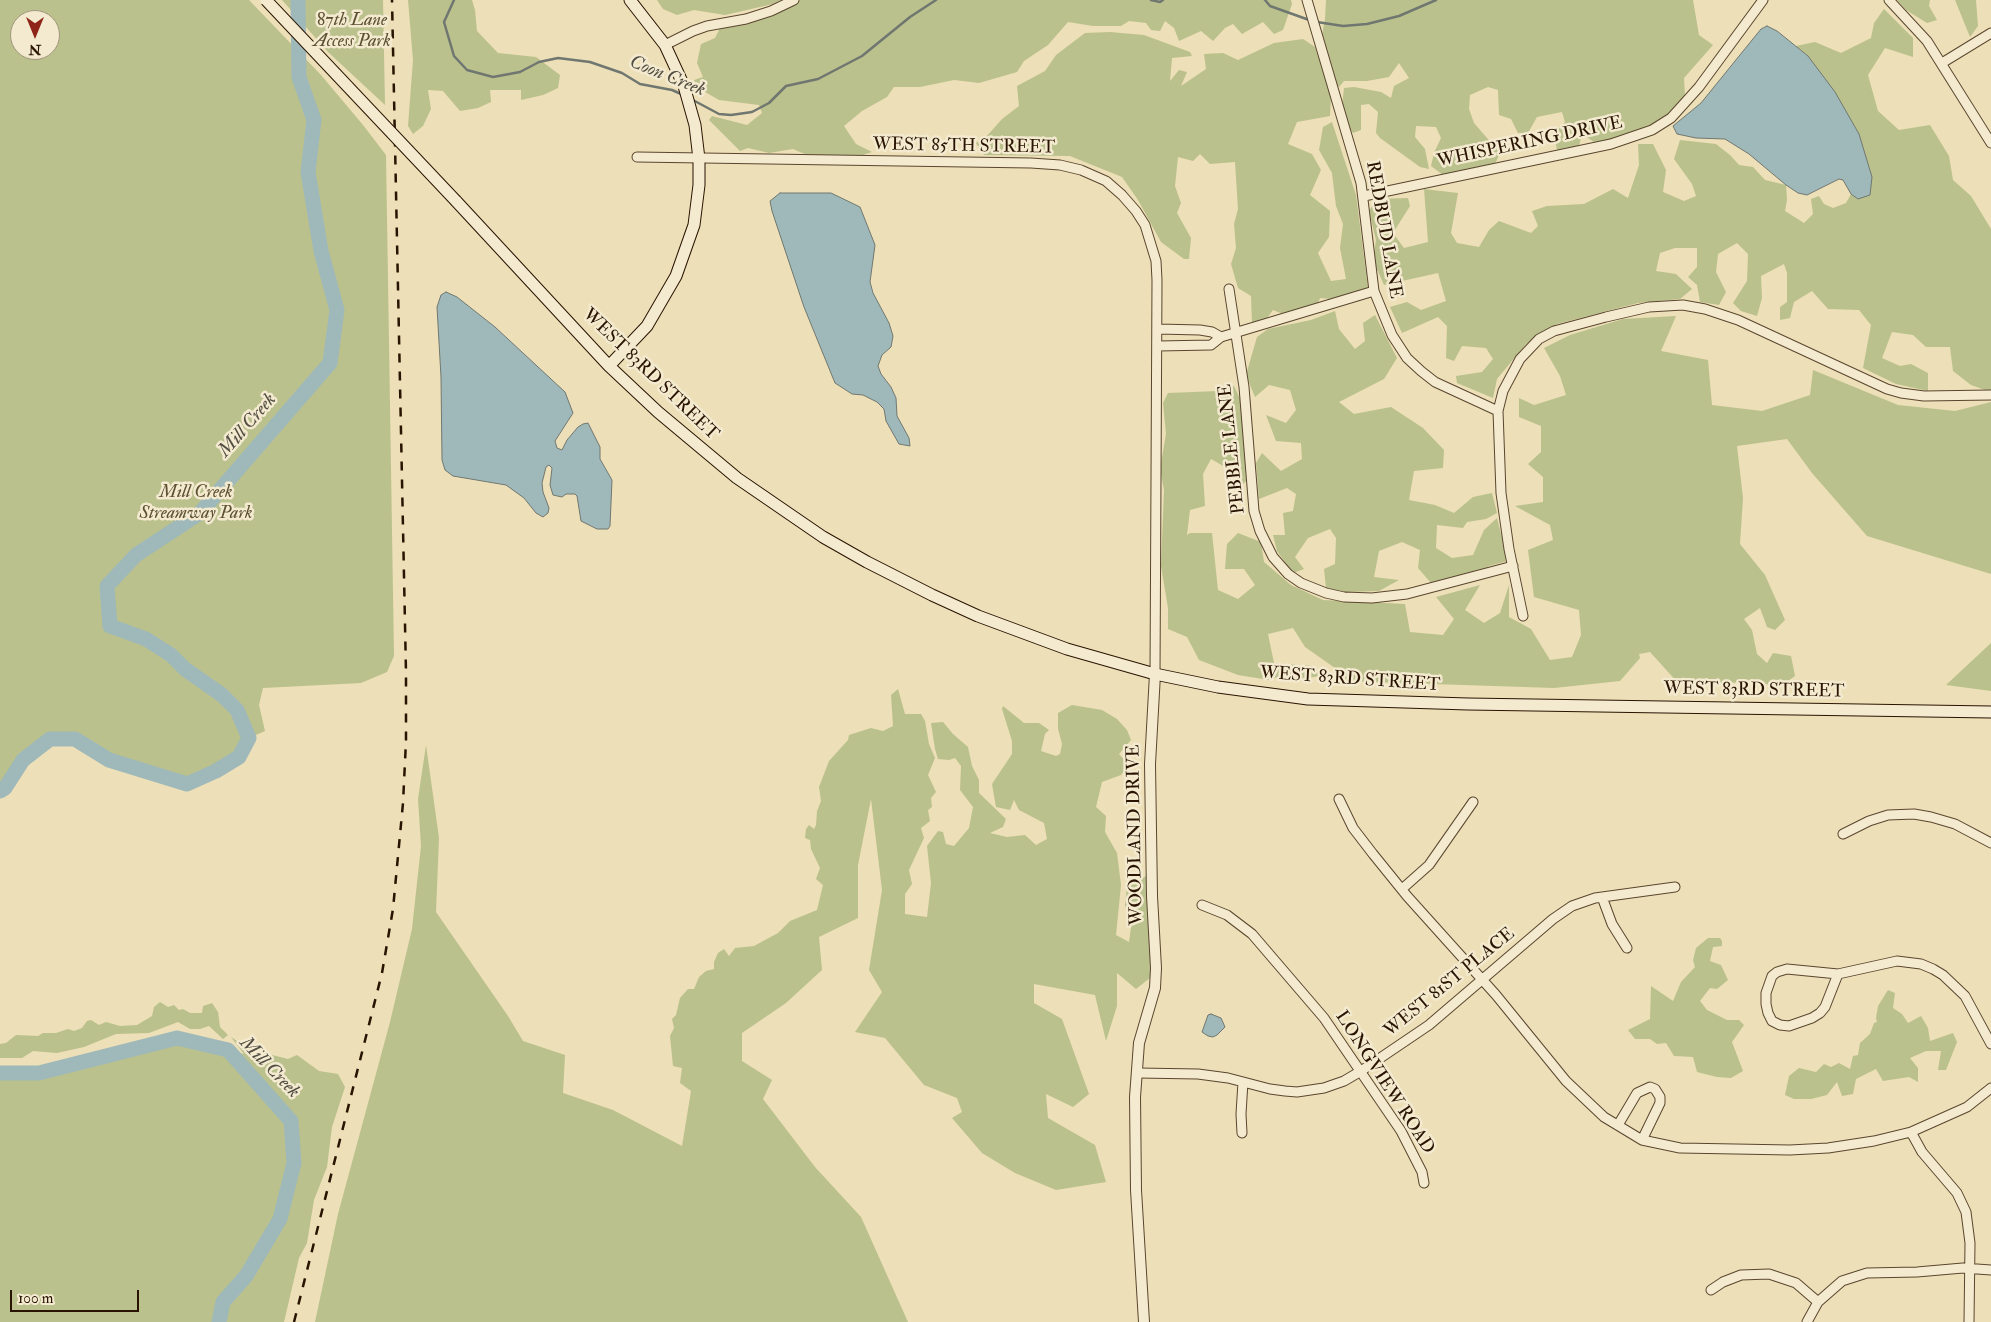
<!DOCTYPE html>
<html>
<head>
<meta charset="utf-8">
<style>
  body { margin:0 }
  #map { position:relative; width:1991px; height:1322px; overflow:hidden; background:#eddfb7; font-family:"IM FELL Double Pica",serif }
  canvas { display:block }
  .north { position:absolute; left:10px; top:10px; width:50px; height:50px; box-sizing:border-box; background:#f3ead0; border:1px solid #a2947d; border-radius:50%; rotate:180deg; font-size:14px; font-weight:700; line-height:20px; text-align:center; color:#291301 }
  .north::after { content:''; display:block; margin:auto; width:18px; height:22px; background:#8f2418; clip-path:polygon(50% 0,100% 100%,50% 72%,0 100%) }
  .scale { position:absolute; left:10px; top:1290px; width:129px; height:22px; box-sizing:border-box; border:2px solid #291301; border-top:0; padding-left:6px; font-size:15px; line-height:18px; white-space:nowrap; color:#291301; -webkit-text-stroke:4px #f3ead0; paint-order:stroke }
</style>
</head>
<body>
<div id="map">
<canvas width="1991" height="1322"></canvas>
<div class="north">N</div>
<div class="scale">100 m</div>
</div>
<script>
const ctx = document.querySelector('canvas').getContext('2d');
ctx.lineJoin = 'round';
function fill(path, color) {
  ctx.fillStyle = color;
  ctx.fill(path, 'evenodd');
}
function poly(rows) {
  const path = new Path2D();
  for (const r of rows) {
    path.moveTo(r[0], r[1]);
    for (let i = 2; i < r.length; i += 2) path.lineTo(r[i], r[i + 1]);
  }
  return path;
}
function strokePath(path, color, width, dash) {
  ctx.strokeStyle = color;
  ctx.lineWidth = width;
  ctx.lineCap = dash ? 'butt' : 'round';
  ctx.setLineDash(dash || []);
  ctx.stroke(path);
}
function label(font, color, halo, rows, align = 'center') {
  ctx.font = font + ' "IM FELL Double Pica",serif';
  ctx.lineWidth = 5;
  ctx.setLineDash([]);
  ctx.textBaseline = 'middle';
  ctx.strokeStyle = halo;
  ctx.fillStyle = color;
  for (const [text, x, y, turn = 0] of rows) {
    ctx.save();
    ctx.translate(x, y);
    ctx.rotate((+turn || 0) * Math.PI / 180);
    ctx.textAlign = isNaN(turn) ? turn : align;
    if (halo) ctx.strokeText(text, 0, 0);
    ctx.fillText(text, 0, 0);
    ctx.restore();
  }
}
fill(poly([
  [0,0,249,0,321,75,363,125,386,155,394,656,387,672,361,683,263,688,259,705,265,731,249,738,239,757,216,771,187,784,109,760,75,739,50,739,23,760,5,788,0,791],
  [20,20,50,20,50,50,20,50],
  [282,0,383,0,385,105,328,52],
  [408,0,472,0,475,10,477,31,498,53,536,57,560,75,558,88,543,95,521,100,521,90,490,90,491,102,478,108,460,111,443,91,428,90,431,109,423,126,413,134,408,126,413,60],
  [657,0,781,0,773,4,725,15,694,10,677,15,663,9],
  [801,0,1291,0,1292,4,1283,30,1274,34,1263,22,1242,34,1233,24,1225,28,1213,41,1201,31,1179,41,1174,28,1165,21,1160,31,1151,30,1146,23,1129,21,1121,26,1093,26,1068,22,1048,45,1024,61,1017,72,979,83,954,80,920,87,894,87,887,97,862,111,844,126,856,144,872,152,860,156,807,155,793,149,769,153,748,148,740,151,709,120,712,116,747,125,762,113,759,105,719,100,700,89,694,80,703,77,697,63,701,44,715,38,720,28,756,19],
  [1326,0,1693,0,1699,35,1713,45,1684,78,1685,97,1664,118,1646,128,1619,138,1594,142,1582,134,1579,146,1557,150,1554,134,1565,122,1562,112,1537,117,1528,133,1518,133,1511,119,1499,115,1498,90,1488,87,1470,95,1469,109,1474,123,1500,153,1495,164,1443,175,1431,166,1434,153,1441,138,1436,127,1416,126,1415,137,1425,149,1429,169,1420,167,1380,138,1376,133,1378,112,1369,104,1361,105,1361,130,1353,133,1347,126,1342,106,1344,88,1354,87,1381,92,1391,98,1394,86,1409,78,1399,63,1389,77,1367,81,1344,81,1339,87,1334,83,1321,40,1325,19],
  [1897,0,1930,0,1929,6,1937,20,1927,23,1906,10],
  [1955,0,1976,0,1978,26,1970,37],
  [1884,9,1913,38,1913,57,1885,48,1868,75,1878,111,1899,130,1930,125,1949,156,1953,180,1971,196,1991,229,1991,390,1988,391,1971,385,1953,371,1950,347,1926,347,1913,335,1892,332,1882,358,1900,366,1911,364,1928,373,1928,391,1896,384,1863,368,1871,325,1859,310,1828,309,1812,291,1794,302,1790,318,1780,320,1780,307,1787,302,1787,273,1784,264,1761,276,1762,298,1757,316,1741,311,1733,303,1747,281,1748,254,1737,243,1718,254,1716,272,1726,292,1719,305,1700,302,1697,285,1688,277,1697,267,1697,248,1675,248,1660,253,1656,271,1676,274,1692,289,1680,299,1638,303,1557,324,1526,344,1497,379,1493,398,1457,383,1456,376,1482,372,1493,359,1486,348,1462,346,1454,361,1446,358,1447,326,1438,317,1402,333,1390,307,1407,302,1421,310,1446,301,1438,273,1384,285,1373,260,1376,240,1369,211,1377,199,1408,198,1410,206,1393,233,1404,248,1428,242,1424,189,1458,193,1451,233,1457,243,1479,247,1489,230,1499,221,1531,233,1538,226,1532,211,1547,206,1584,204,1613,189,1628,198,1639,165,1638,144,1653,144,1666,170,1663,192,1684,201,1696,196,1692,184,1674,159,1680,140,1716,144,1730,155,1739,165,1753,167,1765,180,1786,185,1787,200,1785,211,1804,223,1813,214,1811,199,1819,196,1824,204,1833,208,1846,203,1851,194,1858,199,1808,56,1796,46,1815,42,1841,53,1871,38,1874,23],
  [1110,32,1144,35,1190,52,1192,56,1172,58,1170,81,1179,70,1187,72,1181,86,1206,69,1204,54,1223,53,1238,60,1274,43,1303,39,1315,47,1331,96,1330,116,1297,122,1288,144,1312,154,1321,170,1310,195,1330,211,1329,237,1318,253,1331,281,1346,279,1340,248,1343,224,1336,206,1332,173,1319,150,1323,127,1332,122,1356,195,1368,288,1332,299,1320,298,1317,306,1283,314,1273,310,1264,322,1252,324,1251,296,1238,288,1231,264,1236,248,1234,224,1238,209,1235,162,1210,164,1200,154,1193,161,1178,157,1175,186,1181,203,1177,213,1191,238,1189,259,1184,259,1161,242,1138,200,1122,177,1070,156,984,155,976,143,986,137,1002,119,1019,106,1017,86,1045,71,1056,55,1085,33],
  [1335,311,1339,329,1355,349,1365,341,1363,323,1375,315,1397,358,1384,379,1339,402,1354,414,1391,407,1423,428,1444,450,1443,468,1414,471,1409,500,1435,505,1454,513,1473,497,1492,493,1497,513,1486,519,1467,522,1463,528,1437,525,1436,548,1452,558,1473,555,1484,530,1497,518,1508,561,1489,566,1481,572,1431,583,1418,568,1420,550,1402,542,1379,551,1374,577,1399,580,1379,591,1346,592,1326,588,1324,569,1335,564,1336,538,1330,529,1308,538,1295,557,1304,569,1293,573,1277,551,1273,535,1285,535,1283,513,1293,511,1296,494,1287,488,1259,499,1256,463,1262,453,1281,471,1302,459,1301,443,1276,441,1266,415,1286,423,1296,410,1290,390,1269,385,1255,397,1246,375,1257,337,1268,329,1311,320],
  [1676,316,1661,351,1708,360,1712,405,1762,411,1810,395,1813,370,1898,405,1955,411,1991,402,1991,574,1867,536,1812,473,1787,439,1737,446,1743,498,1740,544,1765,575,1785,620,1775,630,1767,627,1760,608,1744,619,1752,630,1757,654,1767,663,1773,653,1791,656,1795,676,1780,687,1755,682,1679,684,1650,652,1639,654,1640,658,1620,681,1554,688,1342,681,1335,668,1305,647,1293,628,1268,634,1274,663,1312,666,1321,676,1290,680,1281,676,1269,680,1238,675,1199,660,1187,637,1168,629,1168,608,1161,566,1164,490,1160,469,1166,434,1163,403,1168,393,1218,391,1234,386,1242,403,1246,481,1237,491,1226,478,1232,471,1211,459,1203,474,1205,506,1190,510,1187,535,1190,533,1212,533,1218,590,1238,599,1255,585,1244,569,1225,569,1227,544,1238,533,1261,542,1264,562,1291,585,1323,600,1405,604,1410,632,1443,635,1454,619,1436,597,1480,585,1465,610,1484,623,1500,613,1509,585,1509,617,1531,629,1550,660,1572,657,1581,635,1579,610,1534,597,1528,550,1553,540,1550,525,1515,506,1543,502,1543,477,1528,464,1541,452,1541,426,1519,417,1519,398,1534,405,1566,395,1560,376,1544,348,1570,335,1623,319],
  [1991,643,1991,691,1946,685],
  [898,689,905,714,921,714,925,721,929,744,935,758,928,775,936,792,931,798,932,807,928,810,930,821,921,828,924,838,909,870,912,884,905,894,905,914,927,917,931,883,927,846,938,831,943,832,946,844,954,846,969,828,973,807,960,790,961,766,955,758,949,760,938,759,935,749,931,723,943,722,953,734,968,747,972,766,979,780,979,793,1006,819,1003,827,990,833,1007,837,1025,835,1036,845,1047,839,1044,823,1019,810,1014,800,1010,810,996,807,992,784,1012,754,1012,741,1002,709,1003,706,1024,723,1039,723,1049,730,1045,734,1041,751,1056,756,1060,754,1062,744,1058,729,1058,713,1072,705,1102,710,1117,719,1127,730,1131,740,1119,754,1129,765,1121,775,1102,782,1096,807,1106,816,1105,832,1117,853,1121,885,1116,935,1129,942,1132,920,1125,906,1127,887,1146,876,1152,937,1150,978,1136,989,1117,973,1117,1006,1106,1041,1095,995,1034,984,1034,1003,1062,1019,1089,1094,1073,1107,1046,1094,1048,1118,1095,1145,1106,1182,1056,1190,1015,1173,982,1153,952,1118,962,1112,957,1098,924,1085,885,1038,855,1032,882,992,869,970,882,890,871,799,858,865,858,918,819,937,822,970,786,1003,742,1033,742,1061,772,1080,763,1099,815,1167,861,1217,908,1322,315,1322,338,1214,390,1022,412,929,421,846,418,799,426,745,439,838,436,912,508,1016,523,1041,565,1055,563,1093,613,1110,682,1146,691,1091,680,1083,682,1068,673,1066,670,1036,674,1028,672,1019,676,1015,680,998,688,989,694,989,699,977,706,971,714,969,714,962,718,953,724,949,729,956,735,948,754,946,778,933,790,921,817,910,823,885,816,879,820,868,811,849,810,840,805,838,806,829,809,825,814,829,816,825,817,811,821,801,819,787,829,761,848,740,849,735,871,728,883,731,893,726,891,695],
  [1708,938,1720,938,1722,941,1722,946,1713,947,1710,961,1721,965,1728,980,1717,989,1710,988,1700,1001,1707,1010,1727,1020,1739,1020,1744,1025,1732,1042,1743,1071,1731,1078,1717,1077,1697,1072,1693,1057,1674,1056,1666,1043,1657,1044,1650,1039,1635,1039,1628,1030,1650,1019,1651,986,1673,1001,1681,982,1695,967,1693,960,1696,948],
  [1888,990,1895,993,1893,1008,1902,1014,1908,1023,1921,1016,1928,1028,1930,1041,1953,1033,1957,1042,1946,1070,1938,1070,1941,1051,1926,1051,1910,1058,1918,1068,1918,1082,1909,1077,1883,1081,1876,1069,1856,1079,1853,1094,1842,1096,1837,1082,1827,1095,1811,1099,1794,1099,1785,1095,1789,1076,1799,1068,1816,1072,1824,1064,1831,1067,1839,1063,1850,1069,1853,1056,1858,1055,1860,1043,1870,1034,1874,1023,1877,1022,1876,1018,1878,1006],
  [160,1002,168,1007,174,1005,179,1010,183,1009,190,1013,202,1013,203,1006,212,1003,218,1012,220,1027,228,1035,223,1039,209,1026,200,1029,190,1029,178,1022,149,1033,116,1034,84,1047,57,1053,33,1051,22,1058,0,1058,0,1044,6,1043,16,1035,38,1036,43,1033,56,1033,68,1029,74,1031,82,1028,87,1021,91,1020,99,1025,106,1022,120,1026,137,1025,152,1016,154,1007],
  [231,1037,249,1049,288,1059,297,1055,319,1071,338,1074,345,1087,332,1127,327,1167,314,1200,307,1243,299,1258,284,1322,0,1322,0,1073,39,1073,177,1038,244,1054]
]), '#bac18d');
const water = poly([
  [1767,26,1777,31,1808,56,1835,92,1859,134,1872,177,1870,195,1858,199,1851,194,1843,180,1839,179,1807,195,1798,193,1786,185,1749,154,1725,139,1696,138,1677,134,1673,126,1701,103,1761,29,1767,26],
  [780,193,831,193,860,207,875,245,870,282,873,293,889,323,893,336,891,347,882,355,878,366,881,374,891,387,896,398,897,416,909,438,910,446,899,444,886,421,884,409,877,402,863,395,852,394,835,383,804,307,772,211,770,201,780,193],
  [446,292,457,297,495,327,565,392,573,413,555,441,557,448,562,450,567,440,578,427,583,424,588,423,600,447,600,459,612,480,610,526,608,529,597,529,581,521,577,496,575,494,566,494,562,497,553,495,550,485,552,468,549,465,546,467,542,483,543,492,549,508,548,513,543,517,536,513,524,498,506,485,453,476,445,470,442,460,441,377,437,307,441,295,446,292],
  [1211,1014,1221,1018,1225,1027,1217,1035,1213,1037,1208,1036,1202,1032,1208,1015,1211,1014]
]);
fill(water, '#9fb9ba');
strokePath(water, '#707770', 1);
strokePath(poly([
  [454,0,444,22,454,56,467,70,493,77,520,72,539,62,558,58,590,62,622,73,640,84,672,90,681,94],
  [1151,0,1160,2,1163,0],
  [1265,0,1270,6,1312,21],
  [1317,22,1343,26,1367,24,1399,16,1436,0],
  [691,99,719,114,731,115,752,112,769,103,786,86,818,79,862,56,910,17,936,0]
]), '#707770', 2.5);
strokePath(poly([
  [0,791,5,788,23,760,50,739,75,739,109,760,187,784,216,771,239,757,249,738,237,710,222,695,185,669,171,655,146,639,110,626,107,586,136,555,200,513,330,363,337,310,321,251,308,172,314,120,299,77,298,0],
  [0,1073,39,1073,177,1038,228,1050,291,1121,294,1163,280,1219,246,1276,223,1302,219,1322]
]), '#9fb9ba', 15);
const minor = poly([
  [1307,0,1361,183,1374,291,1392,335,1407,358,1421,371,1435,382,1498,411],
  [1889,0,1927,41,1991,143],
  [665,45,693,31,707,26,746,19,771,11,794,0],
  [1942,63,1991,33],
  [637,157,1031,163,1060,165,1081,170,1106,181,1122,195,1136,211,1145,225,1156,261,1157,280,1155,674],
  [1364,196,1611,144,1652,130,1671,118,1681,107,1699,87,1763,0],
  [1229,289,1244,387,1254,511,1260,531,1273,557,1288,574,1301,583,1326,593,1344,597,1372,598,1407,594,1513,566],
  [1158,329,1200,330,1212,332,1221,337],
  [1158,346,1211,345,1221,337,1374,291],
  [1523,616,1509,549,1501,493,1498,411,1503,391,1520,359,1539,339,1554,331,1606,317,1649,307,1683,305,1705,309,1738,320,1887,389,1901,393,1924,396,1991,395],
  [1339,799,1353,828,1373,854,1407,896,1496,995,1566,1081,1604,1117,1642,1140,1680,1148,1790,1150,1828,1148,1874,1141,1911,1132,1967,1107,1991,1088],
  [1843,834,1869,821,1888,815,1914,814,1931,817,1955,824,1991,843],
  [1402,889,1429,865,1473,802],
  [1602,897,1612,924,1627,948],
  [1202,905,1227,915,1252,934,1324,1018,1401,1131,1422,1172,1424,1183],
  [1787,969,1838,974,1825,1007,1820,1013,1812,1018,1789,1026,1780,1025,1772,1021,1768,1013,1766,1004,1766,993,1772,976,1777,972,1787,969],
  [1838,974,1897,961,1921,964,1933,969,1943,975,1965,996,1991,1044],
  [1138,1073,1198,1074,1228,1078,1270,1089,1285,1091,1297,1092,1324,1088,1344,1081,1361,1071,1429,1025,1553,919,1572,906,1595,898,1675,887],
  [1618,1125,1637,1093,1650,1087,1655,1089,1660,1097,1660,1103,1642,1140],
  [1911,1132,1922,1152,1957,1193,1966,1212,1970,1243,1969,1322],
  [1242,1133,1241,1114,1243,1082],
  [1711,1290,1723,1282,1741,1275,1769,1274,1796,1283,1818,1302,1842,1281,1867,1273,1917,1272,1963,1268,1991,1270],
  [1807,1322,1818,1302]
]);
const tertiary = poly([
  [1144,1322,1136,1190,1135,1097,1139,1043,1155,988,1156,968,1152,896,1150,764,1155,674]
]);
const secondary = poly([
  [456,201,609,366,658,412,737,478,823,537,867,562,932,595,978,616,1067,649,1155,674,1218,687,1308,699,1468,704,1991,712],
  [609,366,647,326,676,276,694,225,699,185,699,159,695,125,684,86,665,45,630,0]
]);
strokePath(minor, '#5a462e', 11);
strokePath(tertiary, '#5a462e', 12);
strokePath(secondary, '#291301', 13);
strokePath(minor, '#f3ead0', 9);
strokePath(tertiary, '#f3ead0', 10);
strokePath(secondary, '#f3ead0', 11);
strokePath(poly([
  [294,1322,382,973,393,909,403,803,406,741,406,672,392,0]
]), '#291301', 2.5, [9, 9]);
const secondaryBridge = poly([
  [266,0,456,201]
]);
strokePath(secondaryBridge, '#291301', 13, []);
strokePath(secondaryBridge, '#f3ead0', 11);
label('italic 18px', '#5c5032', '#f3ead0', [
  ["87th Lane",352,21],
  ["Access Park",352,42],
  ["Mill Creek",196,493],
  ["Streamway Park",196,514]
]);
label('18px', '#291301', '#f3ead0', [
  ["WHISPERING DRIVE",1530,143,-12],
  ["WEST 85TH STREET",964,147,1],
  ["REDBUD LANE",1383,230,80],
  ["WEST 83RD STREET",650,375,44],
  ["PEBBLE LANE",1233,449,-96],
  ["WEST 83RD STREET",1350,680,4],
  ["WEST 83RD STREET",1754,691,1],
  ["WOODLAND DRIVE",1136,835,-91],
  ["WEST 81ST PLACE",1450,983,-39],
  ["LONGVIEW ROAD",1384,1083,57]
]);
label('italic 19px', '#524d42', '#f3ead0', [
  ["Coon Creek",667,77,22],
  ["Mill Creek",248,426,-49],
  ["Mill Creek",269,1068,46]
]);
</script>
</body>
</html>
